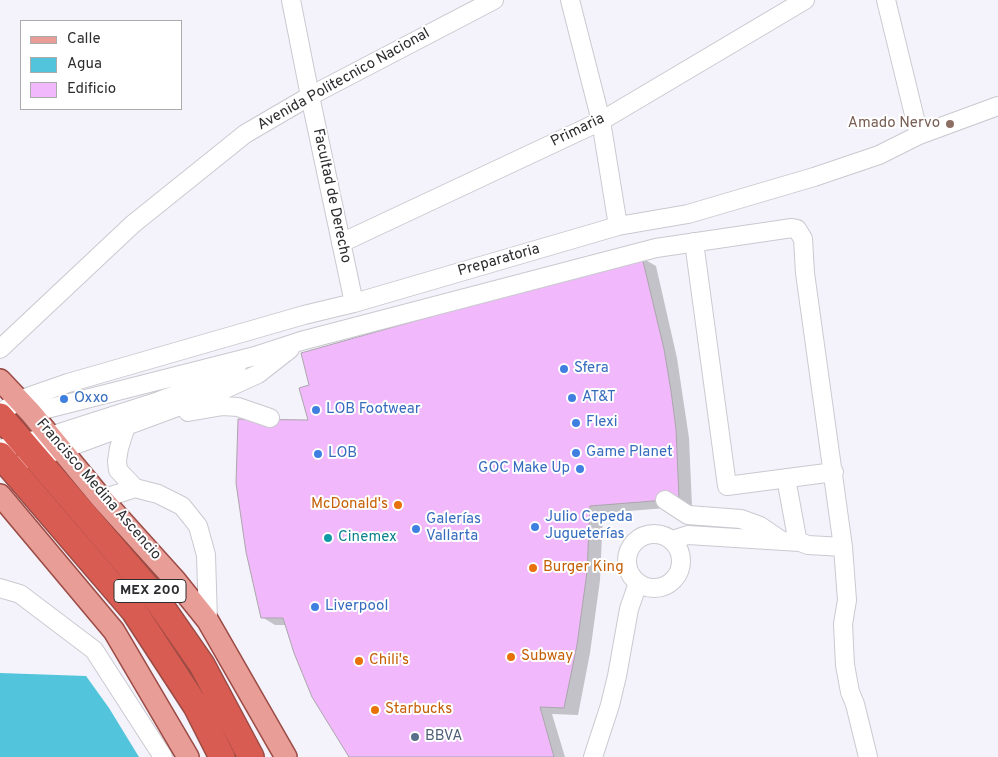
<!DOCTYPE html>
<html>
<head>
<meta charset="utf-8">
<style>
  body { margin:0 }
  #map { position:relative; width:998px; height:757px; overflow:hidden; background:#f4f3fb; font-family:Overpass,sans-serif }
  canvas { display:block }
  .legend { position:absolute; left:20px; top:20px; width:162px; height:90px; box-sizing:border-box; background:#fff; border:1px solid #ababac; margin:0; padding:6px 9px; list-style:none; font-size:15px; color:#2d2c2f }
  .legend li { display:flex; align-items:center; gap:10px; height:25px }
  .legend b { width:25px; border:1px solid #ababac }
</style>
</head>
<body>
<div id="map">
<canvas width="998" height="757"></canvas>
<ul class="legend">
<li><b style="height:6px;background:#e89d97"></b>Calle</li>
<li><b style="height:14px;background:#52c4dc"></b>Agua</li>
<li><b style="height:14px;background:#f1b9fb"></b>Edificio</li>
</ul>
</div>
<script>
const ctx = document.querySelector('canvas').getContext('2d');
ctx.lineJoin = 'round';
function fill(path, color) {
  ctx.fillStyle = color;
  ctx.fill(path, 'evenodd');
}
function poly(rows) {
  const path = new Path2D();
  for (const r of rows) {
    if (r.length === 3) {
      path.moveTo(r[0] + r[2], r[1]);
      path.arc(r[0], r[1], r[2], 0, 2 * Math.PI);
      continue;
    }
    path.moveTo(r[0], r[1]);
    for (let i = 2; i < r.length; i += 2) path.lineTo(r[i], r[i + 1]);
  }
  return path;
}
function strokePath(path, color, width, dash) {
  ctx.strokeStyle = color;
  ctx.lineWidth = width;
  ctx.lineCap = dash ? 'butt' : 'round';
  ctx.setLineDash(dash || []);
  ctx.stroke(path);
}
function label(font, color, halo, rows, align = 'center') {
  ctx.font = font + ' Overpass,sans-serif';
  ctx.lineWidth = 4;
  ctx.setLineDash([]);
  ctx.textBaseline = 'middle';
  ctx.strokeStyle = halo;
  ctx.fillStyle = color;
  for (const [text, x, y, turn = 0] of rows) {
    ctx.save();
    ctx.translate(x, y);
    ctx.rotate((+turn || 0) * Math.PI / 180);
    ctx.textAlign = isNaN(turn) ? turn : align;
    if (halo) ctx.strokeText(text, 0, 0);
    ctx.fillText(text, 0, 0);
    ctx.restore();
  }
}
fill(poly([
  [0,673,86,676,109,708,139,757,0,757]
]), '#52c4dc');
fill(poly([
  [642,258,656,266,677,358,689,438,692,506,603,513,600,580,590,653,578,715,552,714,565,757,351,757,287,625,275,625,262,617,310,421]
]), '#0003');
const building = poly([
  [642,257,664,349,671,391,676,429,679,499,590,506,587,572,577,645,564,708,540,707,554,757,349,757,312,697,294,653,283,618,261,618,246,552,236,483,238,419,308,420,299,388,309,385,301,353,642,257]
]);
fill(building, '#f1b9fb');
strokePath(building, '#aaa5ab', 1);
const minor = poly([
  [291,0,310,96,354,303],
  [570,0,601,121,618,226],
  [886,0,919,135],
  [694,242,727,486,834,472],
  [341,243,601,121,805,0],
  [0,349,133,224,245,134,310,96,494,0],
  [188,412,223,406,238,407,270,418],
  [0,413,19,400,68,383,304,315,354,303,618,226,688,214,814,177,879,155,919,135,998,106],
  [31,413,255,356,301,341,656,248,792,228,797,229,803,239,805,273,843,547,847,600,843,624,845,665,850,692,855,704,868,757],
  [126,426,119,448,117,461,118,470,135,488],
  [0,449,50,436,159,401,212,381,237,366],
  [26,459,61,450,223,390,258,374,290,349],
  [786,478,797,538,800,542,808,545,843,547],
  [102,499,135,488,158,494,182,506,198,526,206,555,208,621],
  [665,500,688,515,741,519,760,526,782,541],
  [654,561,27],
  [672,540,688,535,800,542],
  [0,588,20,594,94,650,163,757],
  [593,757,610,705,617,676,629,609,638,583]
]);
const major = poly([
  [0,380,31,413,102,499,175,580,208,621,286,757],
  [0,495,114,631,188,757]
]);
const highway = poly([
  [0,416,152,593,202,665,251,757],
  [0,455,134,611,196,706,222,757]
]);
strokePath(minor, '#cac9d0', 20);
strokePath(major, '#9c4b45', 24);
strokePath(highway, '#9c4b45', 28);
strokePath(minor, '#fff', 18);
strokePath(major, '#e89d97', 21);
strokePath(highway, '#d85c51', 25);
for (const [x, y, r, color] of [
  [950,124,5,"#8d6e63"],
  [564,369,5,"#3f7fe0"],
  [572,398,5,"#3f7fe0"],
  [64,399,5,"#3f7fe0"],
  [316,410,5,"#3f7fe0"],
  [576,423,5,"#3f7fe0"],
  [576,453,5,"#3f7fe0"],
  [318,454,5,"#3f7fe0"],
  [580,469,5,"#3f7fe0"],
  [398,505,5,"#e8710a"],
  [535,527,5,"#3f7fe0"],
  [416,529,5,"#3f7fe0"],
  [328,538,5,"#0f9aa8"],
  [533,568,5,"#e8710a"],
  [315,607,5,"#3f7fe0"],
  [511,657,5,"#e8710a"],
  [359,661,5,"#e8710a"],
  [375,710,5,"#e8710a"],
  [415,737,5,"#5c6f8a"]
]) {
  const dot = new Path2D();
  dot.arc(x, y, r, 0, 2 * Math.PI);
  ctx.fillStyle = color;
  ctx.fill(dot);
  strokePath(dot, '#fff', 2);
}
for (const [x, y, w] of [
  [150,591,72]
]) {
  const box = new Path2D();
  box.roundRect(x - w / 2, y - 11.5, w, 23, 4);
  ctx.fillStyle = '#fff';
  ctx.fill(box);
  strokePath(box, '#2d2c2f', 1);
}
label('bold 14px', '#2d2c2f', null, [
  ["MEX 200",150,591]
]);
label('15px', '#2d2c2f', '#fff', [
  ["Avenida Politecnico Nacional",344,80,-29],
  ["Primaria",578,131,-26],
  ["Facultad de Derecho",331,196,78],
  ["Preparatoria",499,261,-16],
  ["Francisco Medina Ascencio",98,490,49]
]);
label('15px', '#785e54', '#fff', [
  ["Amado Nervo",940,124]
], 'right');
label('15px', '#366cbe', '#fff', [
  ["Sfera",574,369],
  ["AT&T",582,398],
  ["Oxxo",74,399],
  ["LOB Footwear",326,410],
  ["Flexi",586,423],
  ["Game Planet",586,453],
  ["LOB",328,454],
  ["GOC Make Up",570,469,"right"],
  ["Julio Cepeda",545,518],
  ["Jugueterías",545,535],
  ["Galerías",426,520],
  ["Vallarta",426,537],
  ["Liverpool",325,607]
], 'left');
label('15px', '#c56008', '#fff', [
  ["McDonald's",388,505,"right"],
  ["Burger King",543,568],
  ["Subway",521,657],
  ["Chili's",369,661],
  ["Starbucks",385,710]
], 'left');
label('15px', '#0d838f', '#fff', [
  ["Cinemex",338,538]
], 'left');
label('15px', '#4e5e75', '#fff', [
  ["BBVA",425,737]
], 'left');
</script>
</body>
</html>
